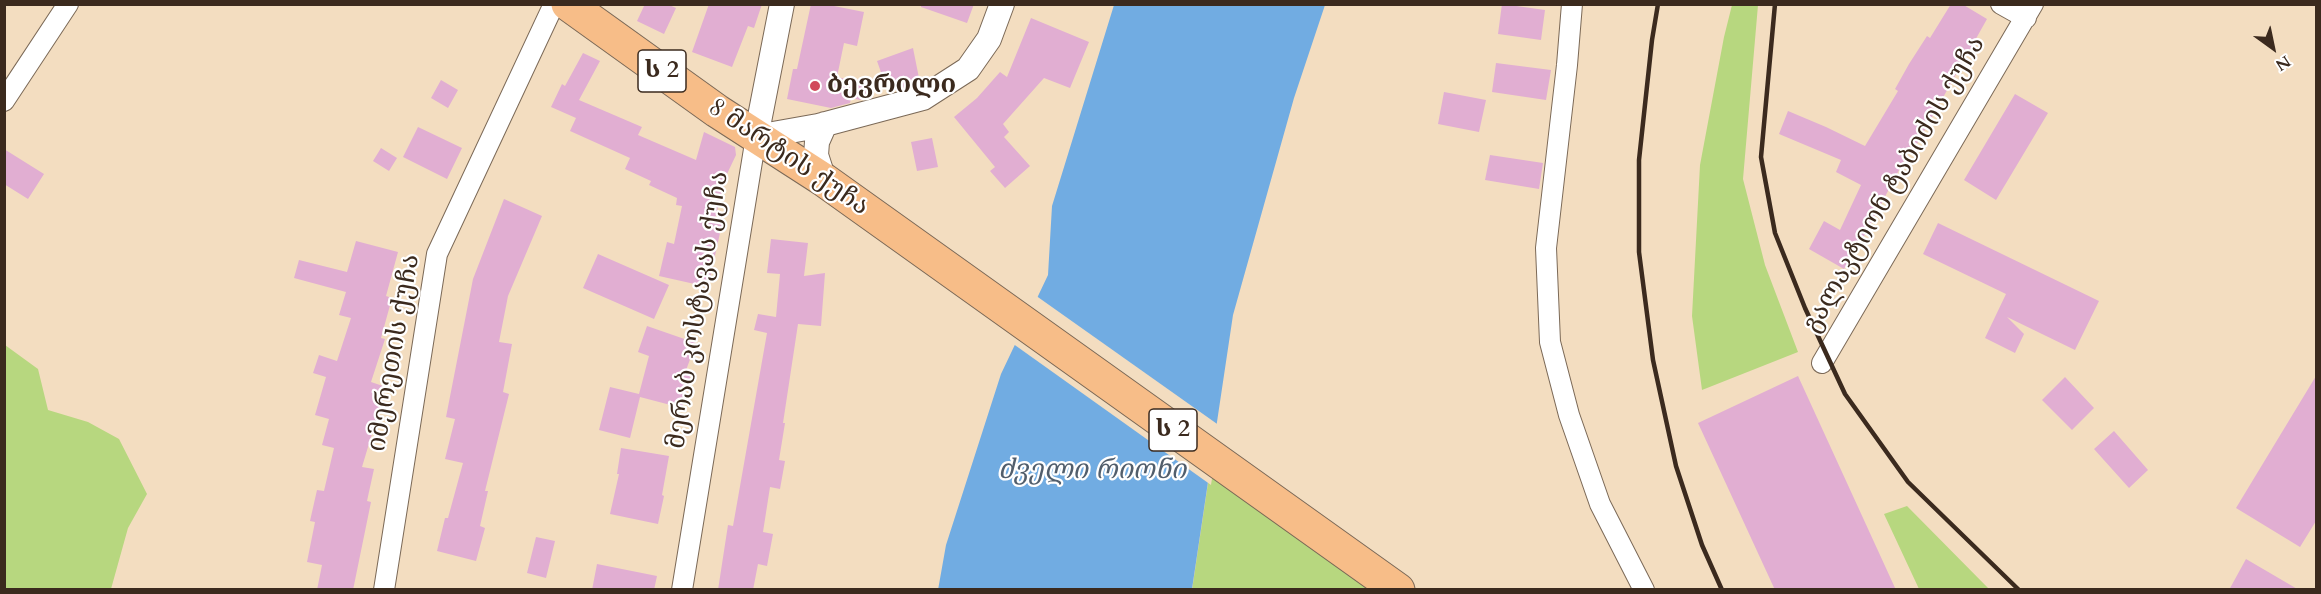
<!DOCTYPE html>
<html>
<head>
<meta charset="utf-8">
<style>
  body { margin:0 }
  #map { position:relative; width:2321px; height:594px; overflow:hidden; background:#f3ddc0; font-family:Cardo,serif }
  canvas { display:block }
  .frame { position:absolute; inset:0; border:6px solid #3b2a1e; pointer-events:none }
  .north { position:absolute; left:2243px; top:18px; width:60px; height:60px; -webkit-text-stroke:4px #fff; paint-order:stroke; rotate:147deg; font-size:16px; font-weight:700; line-height:24px; text-align:center; color:#3b2a1e }
  .north::after { content:''; display:block; margin:auto; width:21px; height:27px; background:#3b2a1e; clip-path:polygon(50% 0,100% 100%,50% 72%,0 100%) }
</style>
</head>
<body>
<div id="map">
<canvas width="2321" height="594"></canvas>
<div class="frame"></div>
<div class="north">N</div>
</div>
<script>
const ctx = document.querySelector('canvas').getContext('2d');
ctx.lineJoin = 'round';
function fill(path, color) {
  ctx.fillStyle = color;
  ctx.fill(path, 'evenodd');
}
function poly(rows) {
  const path = new Path2D();
  for (const r of rows) {
    path.moveTo(r[0], r[1]);
    for (let i = 2; i < r.length; i += 2) path.lineTo(r[i], r[i + 1]);
  }
  return path;
}
function strokePath(path, color, width, dash) {
  ctx.strokeStyle = color;
  ctx.lineWidth = width;
  ctx.lineCap = dash ? 'butt' : 'round';
  ctx.setLineDash(dash || []);
  ctx.stroke(path);
}
function label(font, color, halo, rows, align = 'center') {
  ctx.font = font + ' Cardo,"Noto Serif Georgian",serif';
  ctx.lineWidth = 4.5;
  ctx.setLineDash([]);
  ctx.textBaseline = 'middle';
  ctx.strokeStyle = halo;
  ctx.fillStyle = color;
  for (const [text, x, y, turn = 0] of rows) {
    ctx.save();
    ctx.translate(x, y);
    ctx.rotate((+turn || 0) * Math.PI / 180);
    ctx.textAlign = isNaN(turn) ? turn : align;
    if (halo) ctx.strokeText(text, 0, 0);
    ctx.fillText(text, 0, 0);
    ctx.restore();
  }
}
fill(poly([
  [1732,5,1758,5,1743,179,1765,265,1798,352,1702,390,1692,316,1700,165,1724,37],
  [5,345,38,369,48,410,88,422,119,439,147,494,128,528,111,589,5,589],
  [1211,463,1385,590,1192,590],
  [1907,506,1989,589,1919,589,1884,514]
]), '#b7d77f');
fill(poly([
  [1114,5,1325,5,1294,98,1233,315,1192,589,938,590,946,545,1001,374,1048,275,1052,206]
]), '#71ace2');
fill(poly([
  [1035,295,1220,426,1211,485,1012,343]
]), '#f3ddc0');
fill(poly([
  [645,4,667,4,676,8,664,34,637,21],
  [709,4,762,4,754,28,748,26,732,67,692,52],
  [811,4,824,4,864,12,857,46,844,43,837,77,869,84,866,98,860,100,851,98,850,103,831,108,787,99,793,69,797,69],
  [921,4,974,4,967,23,921,7],
  [1502,4,1545,10,1541,40,1498,34],
  [1951,4,1962,4,1987,19,1913,151,1910,149,1866,233,1844,269,1809,249,1824,221,1840,230,1861,185,1836,172,1841,160,1779,134,1788,111,1826,127,1865,146,1898,91,1895,89,1909,64,1927,36,1930,38],
  [1031,18,1089,42,1070,88,1044,78,1003,124,1009,132,1004,137,1030,166,1005,188,990,171,995,167,954,117,977,98,1000,72,1007,77],
  [913,48,920,83,888,92,877,61],
  [583,53,600,61,579,100,642,127,638,135,696,160,704,132,735,147,736,155,727,174,714,222,722,224,708,287,659,276,667,242,674,244,682,206,676,205,677,198,649,185,651,181,625,169,630,158,570,131,576,118,551,107,562,84,565,86],
  [1496,63,1551,70,1546,100,1492,92],
  [441,80,458,90,448,108,431,98],
  [1444,92,1486,100,1479,132,1438,124],
  [2015,94,2048,113,1996,200,1964,180],
  [418,127,462,148,447,179,403,157],
  [932,138,938,167,917,171,911,142],
  [381,148,397,158,389,171,373,161],
  [4,149,44,174,28,199,4,184],
  [1490,155,1543,163,1539,189,1485,180],
  [504,199,542,216,508,296,499,342,512,344,503,392,509,394,485,491,488,491,480,526,485,528,476,561,437,551,445,518,448,518,463,463,445,459,455,419,446,417,473,279],
  [1938,223,2099,301,2075,350,2007,317,2024,334,2015,353,1985,338,2006,294,1923,254],
  [771,239,808,243,804,276,825,273,821,326,798,324,783,423,785,423,779,460,785,461,780,489,770,487,763,532,773,534,767,566,758,564,753,590,718,590,728,525,733,526,767,333,754,330,758,314,776,317,780,274,767,273],
  [356,241,398,252,386,296,392,298,381,338,385,339,371,382,386,387,362,467,374,469,367,501,371,502,353,590,317,590,322,565,307,562,315,522,310,521,317,490,324,491,334,448,322,445,329,419,315,415,326,377,313,373,319,355,337,361,351,318,339,315,346,292,294,278,299,260,347,272],
  [598,254,669,285,654,319,583,288],
  [647,326,696,343,685,373,691,374,682,408,640,397,630,438,599,430,610,387,639,394,649,356,638,352],
  [1798,376,1896,590,1775,590,1698,423],
  [2316,376,2316,521,2300,547,2236,508],
  [2065,377,2094,408,2072,430,2042,400],
  [2114,431,2148,470,2129,488,2094,449],
  [621,448,669,456,662,495,664,496,658,524,610,514,619,474,617,474],
  [536,537,555,541,546,578,527,573],
  [2246,559,2299,590,2229,590],
  [597,564,657,576,654,590,592,590]
]), '#e1aed2');
const minor = poly([
  [1572,4,1567,65,1546,248,1550,342,1569,415,1600,504,1644,590],
  [2001,4,2026,18],
  [4,101,68,4],
  [1822,363,2033,4],
  [384,590,437,254,554,4],
  [682,590,756,137]
]);
const tertiary = poly([
  [782,4,756,137,818,126,923,98,968,69,989,39,1002,4],
  [824,180,816,155,817,142,825,124]
]);
const trunk = poly([
  [568,4,717,111,824,180,1398,590]
]);
strokePath(minor, '#7b6957', 22);
strokePath(tertiary, '#7b6957', 26);
strokePath(trunk, '#7b6957', 35);
strokePath(minor, '#fff', 20);
strokePath(tertiary, '#fff', 24);
strokePath(trunk, '#f7bd88', 33);
strokePath(poly([
  [1658,4,1652,40,1639,160,1639,252,1653,360,1676,466,1702,545,1722,590],
  [1775,4,1761,157,1775,233,1805,308,1845,394,1908,482,2019,590]
]), '#3b2a1e', 4.5);
for (const [x, y, r, color] of [
  [815,86,6,"#d1495b"]
]) {
  const dot = new Path2D();
  dot.arc(x, y, r, 0, 2 * Math.PI);
  ctx.fillStyle = color;
  ctx.fill(dot);
  strokePath(dot, '#fff', 2);
}
for (const [x, y, w] of [
  [662,71,48],
  [1173,430,48]
]) {
  const box = new Path2D();
  box.roundRect(x - w / 2, y - 21, w, 42, 4.5);
  ctx.fillStyle = '#fff';
  ctx.fill(box);
  strokePath(box, '#3b2a1e', 1.5);
}
label('bold 24px', '#3b2a1e', null, [
  ["ს 2",662,71],
  ["ს 2",1173,430]
]);
label('bold 26px', '#3b2a1e', '#fff', [
  ["ბევრილი",827,86]
], 'left');
label('26px', '#3b2a1e', '#fff', [
  ["8 მარტის ქუჩა",788,158,34],
  ["გალაკტიონ ტაბიძის ქუჩა",1895,185,-60],
  ["მერაბ კოსტავას ქუჩა",699,310,-81],
  ["იმერეთის ქუჩა",395,353,-80]
]);
label('italic 27px', '#515e6c', '#fff', [
  ["ძველი რიონი",1092,472]
]);
</script>
</body>
</html>
